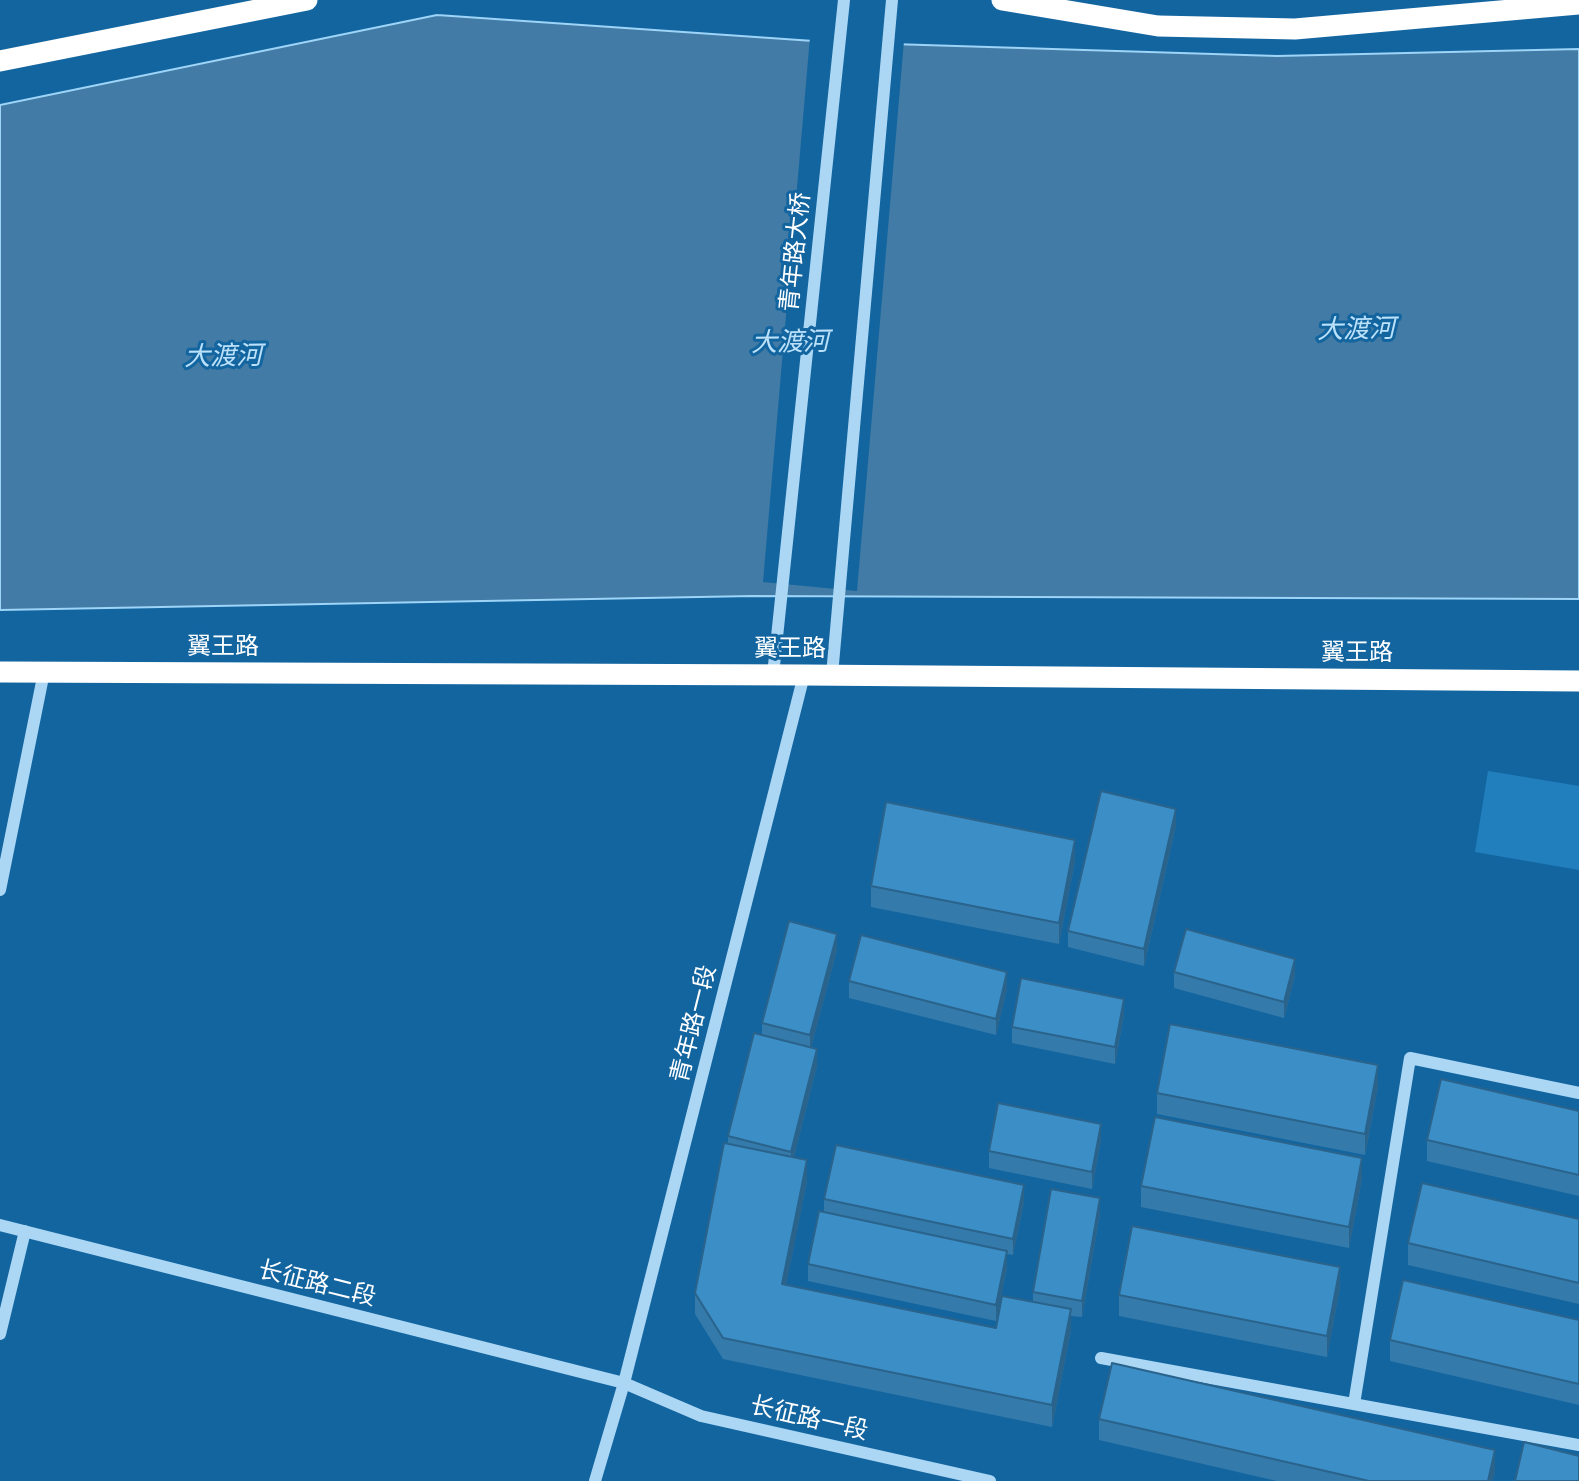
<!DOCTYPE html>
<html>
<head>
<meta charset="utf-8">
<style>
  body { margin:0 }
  canvas { display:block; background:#1365a0 }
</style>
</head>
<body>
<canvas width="1579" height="1481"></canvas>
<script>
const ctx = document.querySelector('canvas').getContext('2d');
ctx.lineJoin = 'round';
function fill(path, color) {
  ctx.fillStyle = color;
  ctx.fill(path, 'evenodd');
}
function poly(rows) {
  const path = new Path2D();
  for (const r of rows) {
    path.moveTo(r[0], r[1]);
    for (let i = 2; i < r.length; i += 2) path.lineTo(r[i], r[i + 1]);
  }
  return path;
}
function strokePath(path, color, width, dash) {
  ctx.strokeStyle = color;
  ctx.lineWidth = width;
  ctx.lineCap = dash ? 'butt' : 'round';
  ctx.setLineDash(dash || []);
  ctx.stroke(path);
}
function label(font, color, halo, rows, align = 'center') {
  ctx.font = font + ' "PT Sans Narrow","Noto Sans SC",sans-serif';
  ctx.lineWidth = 6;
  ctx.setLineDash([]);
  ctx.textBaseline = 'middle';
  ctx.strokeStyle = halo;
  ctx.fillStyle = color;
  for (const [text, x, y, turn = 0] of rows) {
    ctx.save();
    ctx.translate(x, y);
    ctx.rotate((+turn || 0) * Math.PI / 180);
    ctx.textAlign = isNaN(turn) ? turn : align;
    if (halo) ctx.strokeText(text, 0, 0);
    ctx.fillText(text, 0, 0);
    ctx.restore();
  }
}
fill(poly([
  [1488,771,1579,786,1579,870,1475,852]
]), '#217fbe');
const water = poly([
  [437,15,828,42,1277,56,1579,49,1579,599,752,596,0,610,0,105,437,15]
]);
fill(water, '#427ba5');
strokePath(water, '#9dd4f7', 2);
fill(poly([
  [810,37,904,41,857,591,763,582]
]), '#1365a0');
strokePath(poly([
  [773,675,844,0],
  [832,675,892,0],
  [0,890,44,672],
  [0,1225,624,1383,701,1416,990,1481],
  [0,1334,25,1231],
  [1101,1358,1579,1445],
  [1354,1404,1410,1058,1579,1093],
  [595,1481,624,1383,804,675]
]), '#abd7f5', 12);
strokePath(poly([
  [1002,0,1158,26,1295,29,1579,4],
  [0,61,307,0],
  [0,672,804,675,1579,681]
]), '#fff', 21);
fill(poly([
  [1176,826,1144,966,1068,947,1068,931],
  [1075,861,1059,944,871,907,871,886],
  [837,950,811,1048,817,1066,794,1157,807,1181,786,1285,996,1328,1033,1302,1033,1292,1100,1214,1082,1317,1071,1316,1071,1330,1052,1427,723,1359,695,1314,695,1293,728,1144,728,1136,762,1035,762,1023],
  [1174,972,1295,976,1284,1018,1174,988],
  [849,981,1007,989,996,1035,849,998],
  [1124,1015,1115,1064,1012,1043,1012,1027],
  [1378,1087,1365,1155,1157,1114,1157,1093],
  [1579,1111,1579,1196,1427,1161,1427,1140],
  [1101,1140,1092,1189,989,1168,989,1151],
  [1362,1179,1349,1248,1141,1207,1141,1186],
  [824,1199,1024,1202,1013,1255,1007,1254,1007,1268,996,1321,808,1281,808,1264,824,1212],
  [1579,1219,1579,1304,1408,1265,1408,1243],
  [1340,1288,1327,1357,1119,1316,1119,1295],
  [1579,1320,1579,1405,1390,1361,1390,1340],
  [1099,1419,1495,1472,1492,1481,1277,1481,1099,1440]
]), '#347aab');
fill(poly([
  [1176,809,1176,826,1144,966,1144,949],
  [1075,840,1075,861,1059,944,1059,923],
  [837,934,837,950,810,1052,810,1035],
  [1295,959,1295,976,1284,1018,1284,1002],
  [1007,972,1007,989,996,1035,996,1019],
  [1124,999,1124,1015,1115,1064,1115,1047],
  [817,1049,817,1066,791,1169,791,1152],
  [1378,1065,1378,1087,1365,1155,1365,1134],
  [1101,1124,1101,1140,1092,1189,1092,1172],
  [1362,1158,1362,1179,1349,1248,1349,1227],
  [807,1160,807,1181,782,1306,782,1284],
  [1024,1185,1024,1202,1013,1255,1013,1239],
  [1100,1198,1100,1214,1082,1317,1082,1301],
  [1007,1251,1007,1268,996,1321,996,1305],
  [1340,1267,1340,1288,1327,1357,1327,1336],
  [1071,1309,1071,1330,1052,1427,1052,1405],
  [1495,1450,1495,1472,1492,1481,1488,1481]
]), '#2a638b');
const building = poly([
  [1101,791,1176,809,1144,949,1068,931,1101,791],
  [886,802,1075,840,1059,923,871,886,886,802],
  [789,921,837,934,810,1035,762,1023,789,921],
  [1186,929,1295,959,1284,1002,1174,972,1186,929],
  [861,935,1007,972,996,1019,849,981,861,935],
  [1021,978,1124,999,1115,1047,1012,1027,1021,978],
  [1170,1024,1378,1065,1365,1134,1157,1093,1170,1024],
  [754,1033,817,1049,791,1152,728,1136,754,1033],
  [1441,1079,1579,1111,1579,1175,1427,1140,1441,1079],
  [998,1103,1101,1124,1092,1172,989,1151,998,1103],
  [1155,1117,1362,1158,1349,1227,1141,1186,1155,1117],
  [724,1143,807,1160,782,1284,996,1328,1002,1296,1071,1309,1052,1405,723,1338,695,1293,724,1143],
  [836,1145,1024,1185,1013,1239,824,1199,836,1145],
  [1422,1183,1579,1219,1579,1283,1408,1243,1422,1183],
  [1051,1189,1100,1198,1082,1301,1033,1292,1051,1189],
  [819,1211,1007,1251,996,1305,808,1264,819,1211],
  [1132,1226,1340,1267,1327,1336,1119,1295,1132,1226],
  [1403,1280,1579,1320,1579,1384,1390,1340,1403,1280],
  [1112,1363,1495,1450,1488,1481,1369,1481,1099,1419,1112,1363],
  [1524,1442,1579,1456,1579,1481,1515,1481,1524,1442]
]);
fill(building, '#3c8ec7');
strokePath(building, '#2a638b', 2);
label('24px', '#fff', '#1365a0', [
  ["青年路大桥",796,252,-84],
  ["翼王路",223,647],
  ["翼王路",790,649],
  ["翼王路",1357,653],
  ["青年路一段",694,1024,-76],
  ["长征路二段",317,1284,14],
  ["长征路一段",809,1419,13]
]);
label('italic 26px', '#bce2fb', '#1365a0', [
  ["大渡河",1356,330,-1],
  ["大渡河",790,343,-1],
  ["大渡河",223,357,-1]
]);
</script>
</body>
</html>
